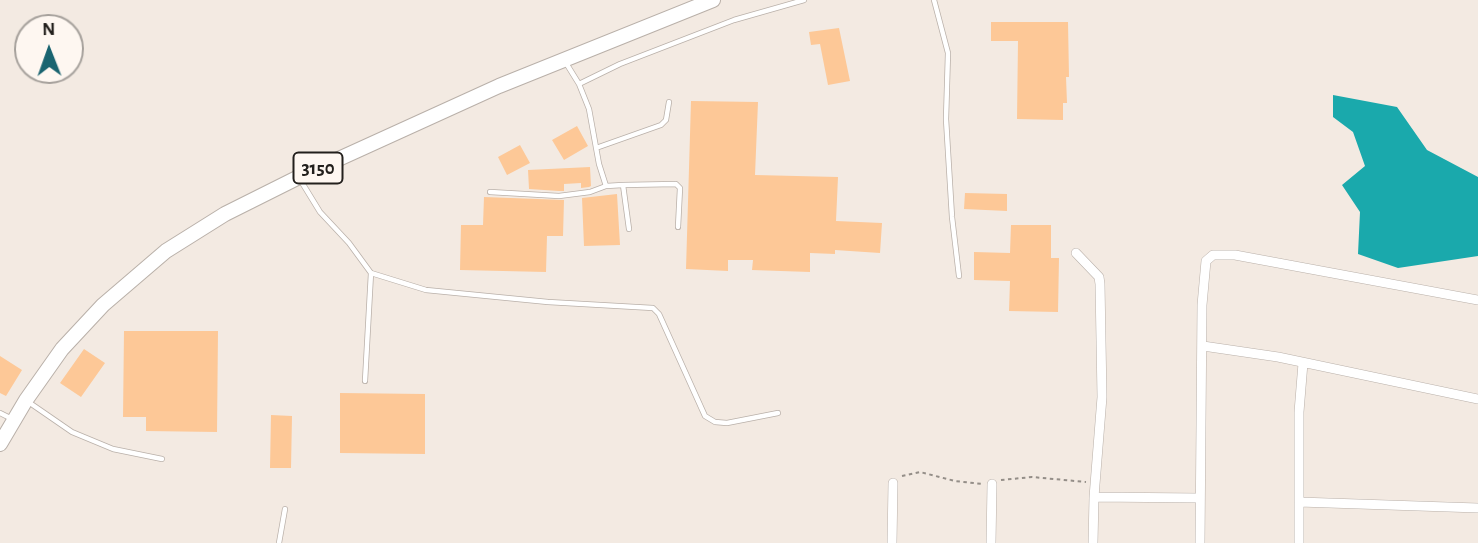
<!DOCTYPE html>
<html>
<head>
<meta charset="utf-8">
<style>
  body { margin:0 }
  #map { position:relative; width:1478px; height:543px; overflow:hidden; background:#f3eae2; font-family:"Alegreya Sans",sans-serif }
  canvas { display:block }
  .north { position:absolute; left:14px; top:14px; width:70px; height:70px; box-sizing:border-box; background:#fef7f1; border:2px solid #a6a19c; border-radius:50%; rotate:359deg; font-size:19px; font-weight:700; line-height:28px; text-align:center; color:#23201d }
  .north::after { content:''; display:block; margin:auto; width:24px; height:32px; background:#1a6470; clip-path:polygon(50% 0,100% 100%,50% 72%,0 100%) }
</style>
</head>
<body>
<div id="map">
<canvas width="1478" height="543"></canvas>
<div class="north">N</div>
</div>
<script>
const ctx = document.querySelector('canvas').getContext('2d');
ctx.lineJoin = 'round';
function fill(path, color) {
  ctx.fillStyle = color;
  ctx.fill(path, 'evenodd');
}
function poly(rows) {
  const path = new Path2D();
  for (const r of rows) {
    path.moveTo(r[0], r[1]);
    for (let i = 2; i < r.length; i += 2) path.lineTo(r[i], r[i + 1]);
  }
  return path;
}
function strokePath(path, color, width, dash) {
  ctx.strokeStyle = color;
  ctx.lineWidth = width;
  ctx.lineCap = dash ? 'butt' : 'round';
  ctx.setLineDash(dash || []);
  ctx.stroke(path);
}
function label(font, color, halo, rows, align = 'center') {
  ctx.font = font + ' "Alegreya Sans",sans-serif';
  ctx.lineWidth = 6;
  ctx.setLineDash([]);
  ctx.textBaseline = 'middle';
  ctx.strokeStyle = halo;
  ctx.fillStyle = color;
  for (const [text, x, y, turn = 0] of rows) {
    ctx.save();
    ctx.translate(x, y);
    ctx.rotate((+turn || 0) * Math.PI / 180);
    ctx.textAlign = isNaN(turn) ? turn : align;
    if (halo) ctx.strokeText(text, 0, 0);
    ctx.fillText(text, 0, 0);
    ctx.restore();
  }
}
fill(poly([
  [1333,95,1397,107,1427,150,1478,177,1478,256,1398,268,1358,254,1360,212,1342,185,1365,166,1353,132,1333,117]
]), '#1aa9ac');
fill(poly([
  [991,22,1068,22,1069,77,1066,77,1067,103,1063,103,1063,120,1017,119,1018,41,991,41],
  [839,28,850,81,828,85,820,44,811,45,809,32],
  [691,101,758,102,755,175,838,177,836,221,882,223,880,253,835,250,835,254,810,253,810,272,752,270,753,260,728,260,728,271,686,269],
  [577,126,588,146,564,160,552,140],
  [520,145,530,163,507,175,498,157],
  [590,167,591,186,589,187,581,188,581,183,564,184,564,191,559,191,529,189,528,170],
  [965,193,1007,194,1007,211,964,209],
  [617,194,620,245,584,246,582,198],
  [484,197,564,200,563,236,547,236,546,272,460,270,461,225,483,225],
  [1011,225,1051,225,1051,258,1059,258,1058,312,1009,311,1010,281,974,280,974,252,1010,253],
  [124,331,218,331,217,432,146,431,146,417,123,417],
  [84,349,105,363,81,397,60,383],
  [0,356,22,370,6,396,0,393],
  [340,393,425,394,425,454,340,453],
  [271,415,292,416,291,468,270,468]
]), '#fdc897');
const service = poly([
  [934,0,948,53,946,119,952,217,959,276],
  [566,63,579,84,589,109,599,164,606,186,623,185,629,229],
  [579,84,620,64,734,20,804,0],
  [596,148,661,125,666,120,669,102],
  [301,181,320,212,349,243,371,273,365,381],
  [623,185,676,184,680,188,678,227],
  [490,192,559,196,590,192,606,186],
  [371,273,426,290,548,302,653,308,659,314,705,416,715,422,727,423,778,413],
  [27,401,72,432,113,449,162,459],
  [0,413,12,419],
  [279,543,285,509]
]);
const minor = poly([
  [1076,253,1099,277,1100,284,1102,397,1094,497],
  [1203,346,1278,357,1478,399],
  [1299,502,1478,508],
  [892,543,893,483],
  [991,543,992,484],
  [1093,543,1094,497,1199,498],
  [1200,543,1202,305,1206,261,1213,255,1235,255,1478,300],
  [1299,543,1299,412,1303,363]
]);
const primary = poly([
  [0,444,26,400,62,349,103,305,166,251,225,214,299,177,499,86,713,0]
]);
strokePath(service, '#b9b0a9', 6);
strokePath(minor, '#b9b0a9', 10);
strokePath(primary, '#b9b0a9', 16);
strokePath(poly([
  [902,476,920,472,955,481,982,484],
  [1001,480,1032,477,1086,482]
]), '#948e88', 2, [3.5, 3.5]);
strokePath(service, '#fff', 4.5);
strokePath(minor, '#fff', 9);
strokePath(primary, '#fff', 14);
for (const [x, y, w] of [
  [318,168,49]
]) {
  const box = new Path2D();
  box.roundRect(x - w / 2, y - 15.5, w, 31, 5);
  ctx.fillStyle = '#fef7f1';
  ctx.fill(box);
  strokePath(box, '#23201d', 2);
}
label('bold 19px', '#23201d', null, [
  ["3150",318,168]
]);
</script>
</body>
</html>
